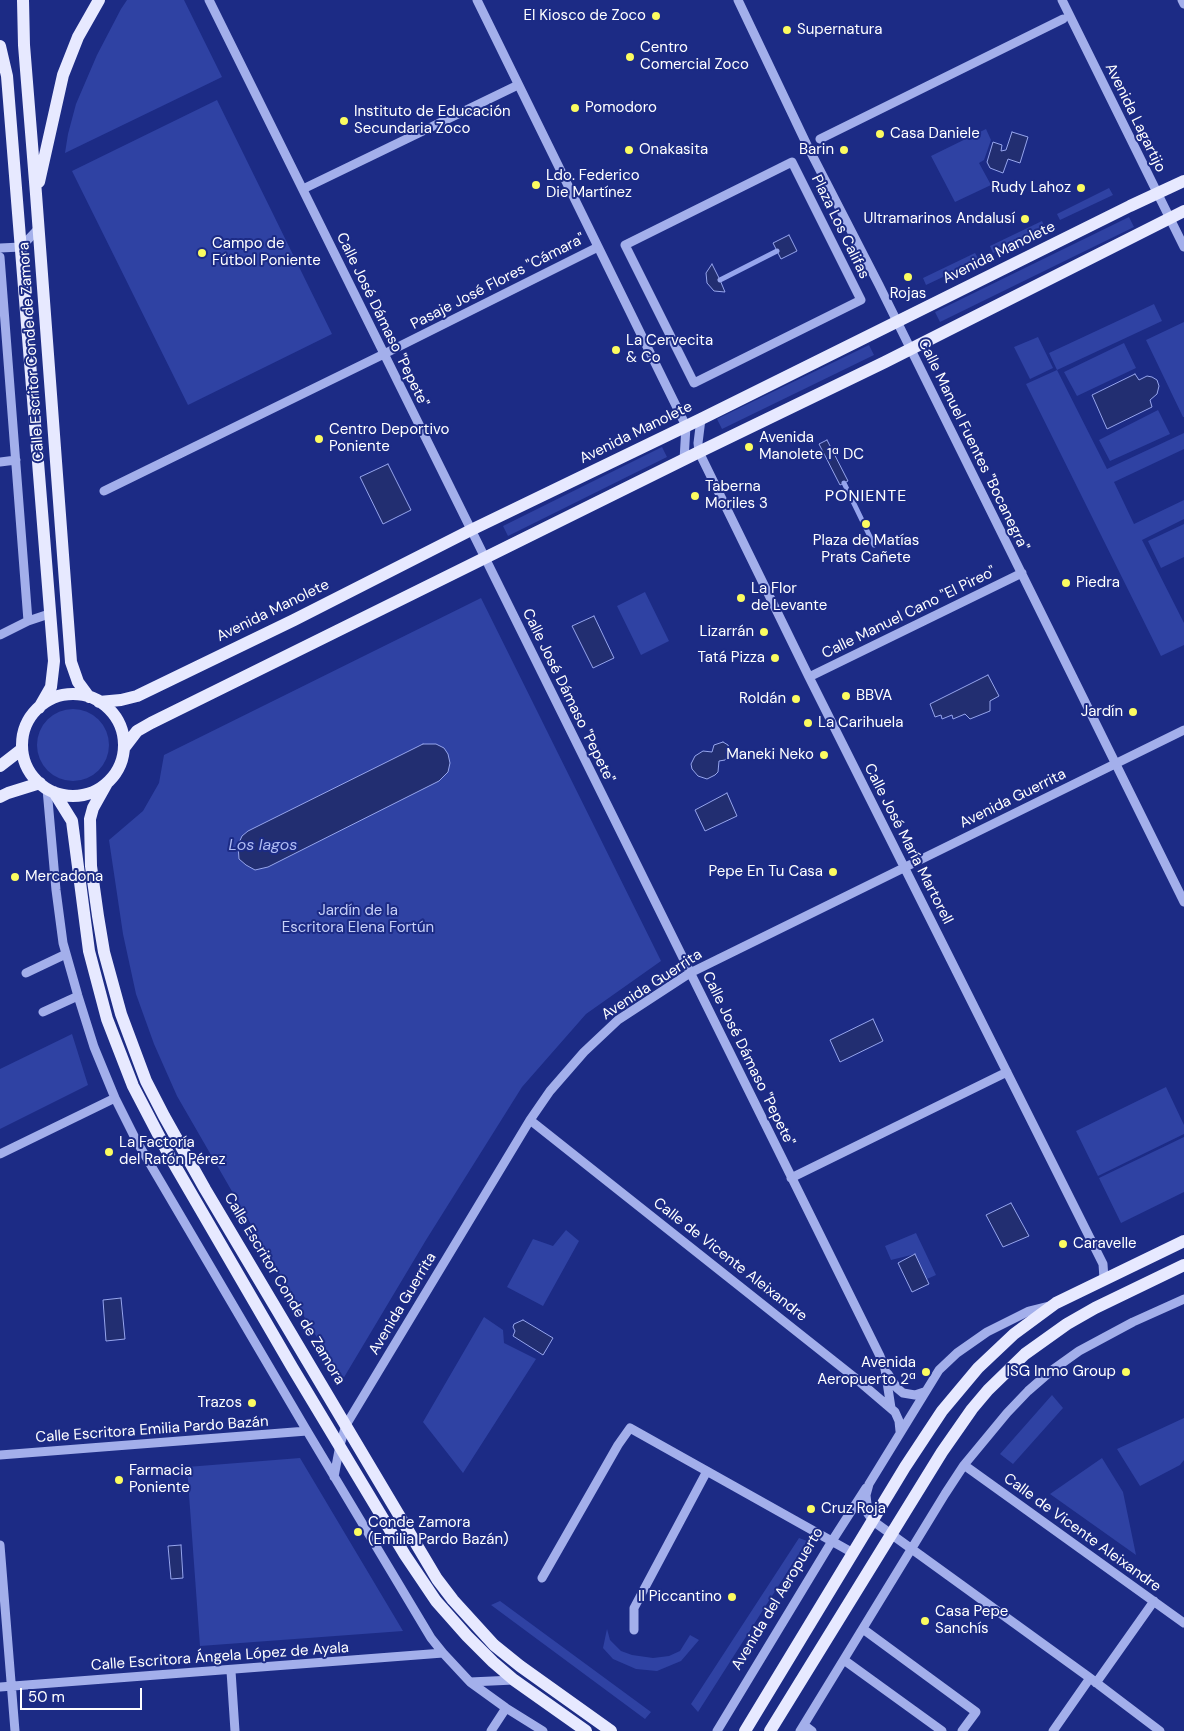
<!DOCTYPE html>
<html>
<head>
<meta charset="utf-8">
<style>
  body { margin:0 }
  #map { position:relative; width:1184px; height:1731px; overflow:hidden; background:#1c2b85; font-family:"DM Sans",sans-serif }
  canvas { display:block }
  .scale { position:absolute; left:20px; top:1688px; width:122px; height:22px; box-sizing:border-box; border:2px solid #fff; border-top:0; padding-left:6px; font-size:15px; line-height:18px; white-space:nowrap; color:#fff; -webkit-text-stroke:4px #1c2b85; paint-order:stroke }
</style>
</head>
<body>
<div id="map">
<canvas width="1184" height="1731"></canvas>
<div class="scale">50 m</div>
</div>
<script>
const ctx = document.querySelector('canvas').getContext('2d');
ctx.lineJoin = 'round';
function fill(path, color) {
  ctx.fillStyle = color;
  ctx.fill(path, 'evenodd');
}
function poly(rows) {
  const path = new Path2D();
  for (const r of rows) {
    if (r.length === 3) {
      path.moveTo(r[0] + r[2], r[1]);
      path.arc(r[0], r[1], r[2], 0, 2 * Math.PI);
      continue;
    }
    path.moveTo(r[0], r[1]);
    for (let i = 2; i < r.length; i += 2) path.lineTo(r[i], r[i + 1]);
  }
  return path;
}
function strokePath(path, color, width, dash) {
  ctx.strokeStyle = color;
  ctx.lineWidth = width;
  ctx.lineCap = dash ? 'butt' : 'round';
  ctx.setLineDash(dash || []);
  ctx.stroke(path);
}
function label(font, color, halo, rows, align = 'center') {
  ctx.font = font + ' "DM Sans",sans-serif';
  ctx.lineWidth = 4;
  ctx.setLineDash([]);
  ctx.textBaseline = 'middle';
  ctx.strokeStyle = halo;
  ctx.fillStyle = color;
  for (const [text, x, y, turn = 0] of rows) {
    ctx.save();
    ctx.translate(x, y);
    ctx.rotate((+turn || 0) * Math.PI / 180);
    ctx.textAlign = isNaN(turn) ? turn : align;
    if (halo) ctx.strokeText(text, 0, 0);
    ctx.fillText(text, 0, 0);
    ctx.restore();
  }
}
fill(poly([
  [127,0,184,0,222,77,65,153,68,134,76,104,97,55,121,9],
  [217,100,332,334,188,405,72,171],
  [986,129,991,140,984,160,979,163,991,185,955,202,931,156],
  [1109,188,1113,195,1060,220,1057,214],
  [1129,217,1134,227,940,322,935,312],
  [1042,221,1045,228,993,253,990,246],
  [975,253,979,260,926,285,923,278],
  [1154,304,1162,321,1057,370,1107,469,1184,433,1184,449,1114,482,1134,524,1184,500,1184,519,1142,540,1184,623,1184,645,1161,656,1026,384,1057,370,1049,353],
  [1184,322,1184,417,1183,417,1146,340],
  [1038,337,1053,368,1030,379,1014,347],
  [1124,343,1136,368,1077,396,1064,372],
  [869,345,874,355,722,429,717,419],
  [1158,410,1170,434,1110,461,1099,440],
  [662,447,667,457,508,536,503,526],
  [1184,524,1184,557,1161,568,1148,541],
  [645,592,669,641,641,655,617,606],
  [481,598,661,961,586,1014,522,1087,426,1240,343,1379,305,1318,177,1096,154,1044,136,994,123,934,109,840,143,811,159,783,164,755],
  [73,745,36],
  [72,1034,88,1085,0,1129,0,1069],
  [1166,1087,1184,1125,1184,1134,1098,1176,1076,1131],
  [1184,1137,1184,1192,1121,1223,1099,1178],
  [566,1230,579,1241,543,1306,507,1287,533,1239,553,1246],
  [916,1233,936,1275,927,1279,915,1254,891,1260,885,1246],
  [484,1317,503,1330,504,1343,536,1359,463,1473,423,1422],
  [1052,1395,1063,1408,1013,1464,1000,1454],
  [1184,1418,1184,1460,1180,1465,1140,1486,1117,1449],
  [300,1458,403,1631,200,1646,187,1467],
  [1102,1458,1123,1492,1136,1555,1050,1494],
  [799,1538,807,1541,698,1712,691,1704],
  [500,1601,651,1712,645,1719,491,1605],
  [607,1629,610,1640,621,1651,632,1655,653,1658,669,1656,680,1651,690,1635,699,1640,681,1661,657,1671,636,1669,613,1659,603,1648]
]), '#2f42a3');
const water = poly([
  [1012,132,1028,137,1020,163,1008,159,1003,173,990,168,987,162,993,142,1002,145,1001,151,1006,150,1012,132],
  [789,235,797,251,781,259,773,243,789,235],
  [712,264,720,280,725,292,714,291,707,283,706,273,712,264],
  [1135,374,1139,380,1147,376,1152,377,1157,380,1159,386,1157,394,1150,400,1152,407,1107,429,1092,395,1135,374],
  [827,440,848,481,840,485,819,444,827,440],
  [388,464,411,510,383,524,360,477,388,464],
  [594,616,614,658,593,668,572,626,594,616],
  [988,675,999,696,990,701,990,711,970,719,965,714,953,719,952,715,942,719,941,715,935,717,930,704,988,675],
  [723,742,728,745,731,753,725,760,719,761,718,772,715,775,707,779,698,776,692,769,691,764,695,756,703,751,712,752,714,745,723,742],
  [423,744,436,744,444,748,448,754,450,763,448,772,439,781,268,867,255,870,246,865,239,859,238,845,242,836,248,831,423,744],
  [727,793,737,816,705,831,695,810,727,793],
  [873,1019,883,1041,840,1062,830,1040,873,1019],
  [1011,1203,1029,1236,1003,1247,986,1215,1011,1203],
  [915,1254,929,1284,912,1292,898,1263,915,1254],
  [121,1298,125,1339,106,1341,103,1300,121,1298],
  [523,1320,553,1338,543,1355,513,1336,515,1331,513,1327,514,1324,523,1320],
  [181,1545,183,1578,171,1579,168,1546,181,1545]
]);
fill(water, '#222e71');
strokePath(water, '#96a5ed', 1);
strokePath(poly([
  [720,280,777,251],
  [844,483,874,545]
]), '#96a5ed', 5);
strokePath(poly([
  [209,0,880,1356,885,1369,891,1408],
  [477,0,686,426,684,460],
  [738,0,807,145,879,285,1184,902],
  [1062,0,1184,247],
  [1182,0,1184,4],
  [820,139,1063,19],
  [792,162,861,300,694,383,625,245,792,162],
  [303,189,518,85],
  [0,248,21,247,39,228],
  [0,257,28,621],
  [701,419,698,443,699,452,809,677,1103,1264,1104,1279],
  [0,462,16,460],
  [104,491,384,354,598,247],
  [0,635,28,621,49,614],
  [809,677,1022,573],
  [47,789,56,890,63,943,78,996,94,1047,115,1098,136,1140,307,1431,431,1638,443,1653,470,1682,506,1708,543,1731],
  [26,973,66,954],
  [43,1012,78,996],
  [530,1120,854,1377,895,1412,899,1421,900,1431],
  [0,1154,115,1098],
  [791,1178,1007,1072],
  [1049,1306,1029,1311,987,1332,957,1353,939,1370,869,1484,866,1495,868,1514,873,1521,1090,1678,1160,1731],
  [888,1374,897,1388,903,1393,915,1395,924,1392],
  [0,1455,307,1431],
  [964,1465,1184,1623],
  [334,1477,340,1445,346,1425,530,1120,550,1091,584,1052,618,1020,690,973,1184,730],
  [0,1545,15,1731],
  [542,1578,618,1445,630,1428,853,1553],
  [863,1629,976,1712,962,1731],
  [634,1630,634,1608,707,1471],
  [844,1660,942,1731],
  [231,1671,235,1731],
  [470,1682,514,1680],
  [1096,1683,1154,1601],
  [0,1687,443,1653],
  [804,1725,812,1731],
  [491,1731,506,1708],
  [717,1731,832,1541,866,1488],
  [800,1731,945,1494,964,1465,1007,1413,1028,1391,1051,1371,1079,1351,1133,1322,1184,1299],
  [1053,1731,1090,1678]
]), '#a3afeb', 9);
strokePath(poly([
  [23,0,24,45,36,194,71,662,78,682,89,697],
  [0,46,7,76,54,661,51,687,39,708],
  [39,182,63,75,78,37,99,0],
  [73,745,51],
  [99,702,121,700,137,696,294,620,471,530,701,419,1130,206,1184,181],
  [124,748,137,731,151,723,699,452,885,362,1184,211],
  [0,766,22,749],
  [107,783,93,808,90,819,91,866,98,916,104,952,121,1014,146,1081,164,1116,205,1189,437,1579,453,1600,494,1645,520,1666,611,1731],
  [54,792,72,821,89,951,107,1019,133,1086,170,1157,292,1367,405,1555,436,1601,467,1636,493,1662,514,1680,586,1731],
  [0,797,8,793,40,783],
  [745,1731,905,1467,942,1411,978,1368,1014,1334,1056,1303,1184,1241],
  [770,1731,942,1452,972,1409,988,1390,1025,1354,1067,1324,1095,1308,1184,1265]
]), '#e7e9ff', 12);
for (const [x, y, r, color] of [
  [656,16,5,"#fcfc60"],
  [787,30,5,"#fcfc60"],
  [630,57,5,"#fcfc60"],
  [575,108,5,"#fcfc60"],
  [344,121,5,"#fcfc60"],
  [880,134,5,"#fcfc60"],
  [629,150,5,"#fcfc60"],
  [844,150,5,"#fcfc60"],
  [536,185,5,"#fcfc60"],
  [1081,188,5,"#fcfc60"],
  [1025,219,5,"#fcfc60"],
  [202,253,5,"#fcfc60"],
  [908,277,5,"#fcfc60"],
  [616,350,5,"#fcfc60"],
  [319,439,5,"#fcfc60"],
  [749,447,5,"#fcfc60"],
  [695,496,5,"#fcfc60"],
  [866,524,5,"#fcfc60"],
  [1066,583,5,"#fcfc60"],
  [741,598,5,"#fcfc60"],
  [764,632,5,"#fcfc60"],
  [775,658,5,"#fcfc60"],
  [846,696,5,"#fcfc60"],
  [796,699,5,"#fcfc60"],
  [1133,712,5,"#fcfc60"],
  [808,723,5,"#fcfc60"],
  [824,755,5,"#fcfc60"],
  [833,872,5,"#fcfc60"],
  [15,877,5,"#fcfc60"],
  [109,1152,5,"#fcfc60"],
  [1063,1244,5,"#fcfc60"],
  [926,1372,5,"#fcfc60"],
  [1126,1372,5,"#fcfc60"],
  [252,1403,5,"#fcfc60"],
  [119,1480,5,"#fcfc60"],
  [811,1509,5,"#fcfc60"],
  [358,1532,5,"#fcfc60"],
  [732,1597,5,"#fcfc60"],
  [925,1621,5,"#fcfc60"]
]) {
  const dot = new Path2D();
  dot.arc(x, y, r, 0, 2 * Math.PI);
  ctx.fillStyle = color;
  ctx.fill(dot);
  strokePath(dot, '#1c2b85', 2);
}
label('15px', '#fff', '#1c2b85', [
  ["El Kiosco de Zoco",646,16,"right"],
  ["Supernatura",797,30],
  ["Centro",640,48],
  ["Comercial Zoco",640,65],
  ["Pomodoro",585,108],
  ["Instituto de Educación",354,112],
  ["Secundaria Zoco",354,129],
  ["Casa Daniele",890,134],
  ["Onakasita",639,150],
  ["Barin",834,150,"right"],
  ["Ldo. Federico",546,176],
  ["Die Martínez",546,193],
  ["Rudy Lahoz",1071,188,"right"],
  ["Ultramarinos Andalusí",1015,219,"right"],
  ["Campo de",212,244],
  ["Fútbol Poniente",212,261],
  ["Rojas",908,294,"center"],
  ["La Cervecita",626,341],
  ["& Co",626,358],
  ["Centro Deportivo",329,430],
  ["Poniente",329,447],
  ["Avenida",759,438],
  ["Manolete 1ª DC",759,455],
  ["Taberna",705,487],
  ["Moriles 3",705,504],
  ["Plaza de Matías",866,541,"center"],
  ["Prats Cañete",866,558,"center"],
  ["Piedra",1076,583],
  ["La Flor",751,589],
  ["de Levante",751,606],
  ["Lizarrán",754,632,"right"],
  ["Tatá Pizza",765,658,"right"],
  ["BBVA",856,696],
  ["Roldán",786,699,"right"],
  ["Jardín",1123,712,"right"],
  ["La Carihuela",818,723],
  ["Maneki Neko",814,755,"right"],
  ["Pepe En Tu Casa",823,872,"right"],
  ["Mercadona",25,877],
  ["La Factoría",119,1143],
  ["del Ratón Pérez",119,1160],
  ["Caravelle",1073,1244],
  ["Avenida",916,1363,"right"],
  ["Aeropuerto 2ª",916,1380,"right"],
  ["ISG Inmo Group",1116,1372,"right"],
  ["Trazos",242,1403,"right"],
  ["Farmacia",129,1471],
  ["Poniente",129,1488],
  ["Cruz Roja",821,1509],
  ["Conde Zamora",368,1523],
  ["(Emilia Pardo Bazán)",368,1540],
  ["Il Piccantino",722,1597,"right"],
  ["Casa Pepe",935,1612],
  ["Sanchís",935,1629]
], 'left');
label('15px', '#fff', '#1c2b85', [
  ["Avenida Lagartijo",1135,118,64],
  ["Plaza Los Califas",840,227,64],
  ["Avenida Manolete",999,253,-26],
  ["Pasaje José Flores \"Cámara\"",498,282,-27],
  ["Calle José Dámaso \"Pepete\"",382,320,64],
  ["Calle Escritor Conde de Zamora",32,352,-94],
  ["Avenida Manolete",636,433,-26],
  ["Calle Manuel Fuentes \"Bocanegra\"",973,445,64],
  ["Avenida Manolete",273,611,-26],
  ["Calle Manuel Cano \"El Pireo\"",909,613,-26],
  ["Calle José Dámaso \"Pepete\"",568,696,64],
  ["Avenida Guerrita",1013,799,-26],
  ["Calle José María Martorell",908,844,63],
  ["Avenida Guerrita",652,985,-33],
  ["Calle José Dámaso \"Pepete\"",748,1059,64],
  ["Calle de Vicente Aleixandre",730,1260,38],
  ["Calle Escritor Conde de Zamora",284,1289,59],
  ["Avenida Guerrita",403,1304,-59],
  ["Calle Escritora Emilia Pardo Bazán",152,1430,-4],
  ["Calle de Vicente Aleixandre",1082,1533,36],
  ["Avenida del Aeropuerto",778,1599,-59],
  ["Calle Escritora Ángela López de Ayala",220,1657,-4]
]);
label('15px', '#c7d0f8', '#1c2b85', [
  ["Jardín de la",358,911],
  ["Escritora Elena Fortún",358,928]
]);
ctx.letterSpacing = '1px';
label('16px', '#fff', '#1c2b85', [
  ["PONIENTE",866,497]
]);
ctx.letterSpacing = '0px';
label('italic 16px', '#aebaf3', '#1c2b85', [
  ["Los lagos",263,846]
]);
</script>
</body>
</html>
